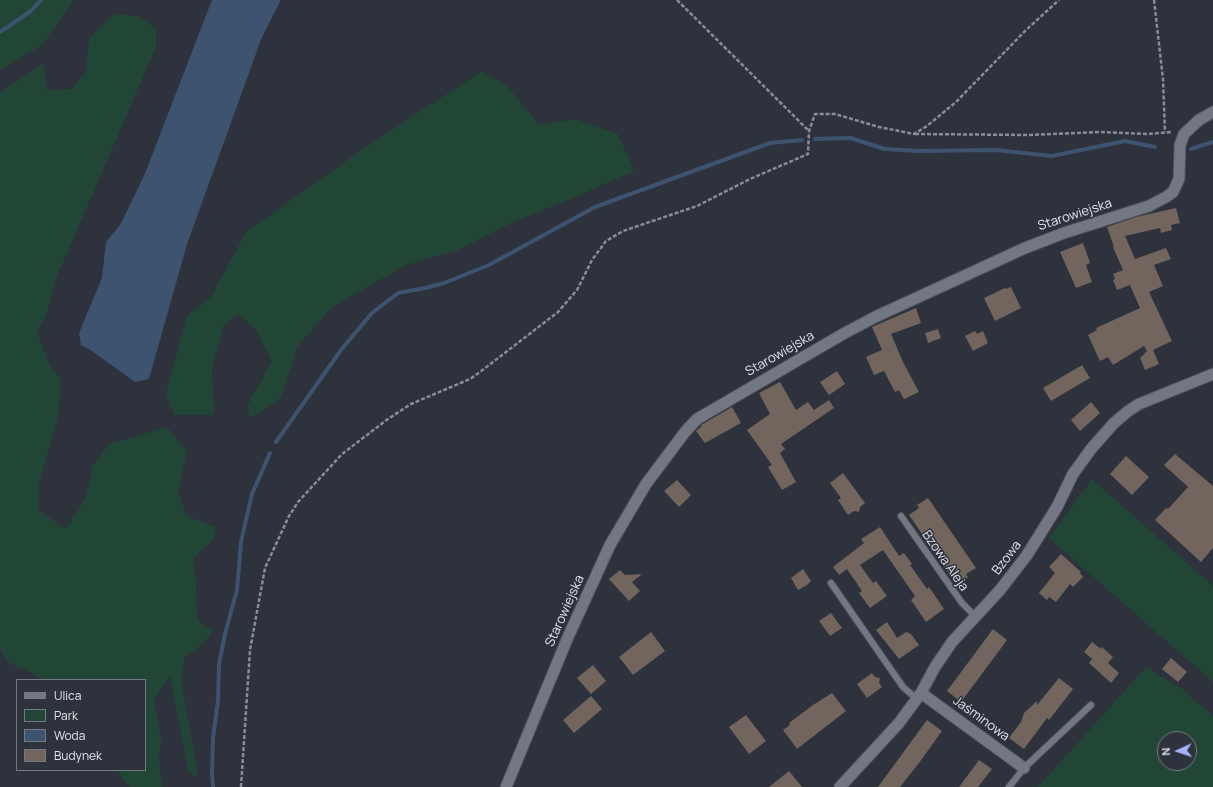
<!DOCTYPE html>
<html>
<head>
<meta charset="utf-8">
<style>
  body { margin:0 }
  #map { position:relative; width:1213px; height:787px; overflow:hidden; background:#2e323d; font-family:Manrope,sans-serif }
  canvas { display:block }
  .legend { position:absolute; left:16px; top:679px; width:130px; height:92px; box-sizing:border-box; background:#2e323d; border:1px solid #767983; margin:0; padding:5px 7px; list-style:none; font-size:12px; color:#e1e3eb }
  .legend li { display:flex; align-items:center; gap:8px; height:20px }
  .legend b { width:20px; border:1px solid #767983 }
  .north { position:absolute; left:1157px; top:731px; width:40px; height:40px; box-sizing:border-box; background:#2e323d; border:1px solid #767983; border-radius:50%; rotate:267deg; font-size:11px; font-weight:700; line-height:16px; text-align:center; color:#e1e3eb }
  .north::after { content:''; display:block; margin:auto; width:14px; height:18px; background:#a3b2fd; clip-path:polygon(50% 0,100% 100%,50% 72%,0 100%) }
</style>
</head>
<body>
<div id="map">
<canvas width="1213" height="787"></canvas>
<ul class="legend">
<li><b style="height:5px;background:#727783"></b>Ulica</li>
<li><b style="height:11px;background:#214636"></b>Park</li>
<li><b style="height:11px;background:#3d5370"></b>Woda</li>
<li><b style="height:11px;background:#72655d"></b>Budynek</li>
</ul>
<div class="north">N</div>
</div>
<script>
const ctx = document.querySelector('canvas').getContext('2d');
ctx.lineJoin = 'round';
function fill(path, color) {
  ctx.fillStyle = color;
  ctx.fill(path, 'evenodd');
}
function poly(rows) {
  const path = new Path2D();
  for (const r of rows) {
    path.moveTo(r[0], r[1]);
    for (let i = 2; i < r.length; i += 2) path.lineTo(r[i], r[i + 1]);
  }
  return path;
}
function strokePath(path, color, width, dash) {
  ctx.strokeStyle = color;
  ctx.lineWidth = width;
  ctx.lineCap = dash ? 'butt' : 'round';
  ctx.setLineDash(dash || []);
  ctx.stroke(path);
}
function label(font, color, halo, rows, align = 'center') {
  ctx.font = font + ' Manrope,sans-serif';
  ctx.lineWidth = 3;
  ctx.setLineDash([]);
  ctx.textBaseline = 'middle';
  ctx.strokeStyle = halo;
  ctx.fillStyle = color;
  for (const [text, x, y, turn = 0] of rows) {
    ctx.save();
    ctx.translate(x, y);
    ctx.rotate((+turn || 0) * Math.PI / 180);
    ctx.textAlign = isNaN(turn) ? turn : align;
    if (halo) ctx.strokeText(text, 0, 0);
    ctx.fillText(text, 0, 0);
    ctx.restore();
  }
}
fill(poly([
  [0,0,74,0,42,45,0,70],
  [113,14,138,16,156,28,156,47,55,281,47,313,37,333,50,366,61,379,58,417,39,483,38,510,66,529,86,498,93,465,109,444,167,427,187,451,178,492,187,516,216,527,214,539,193,558,196,581,197,620,212,631,203,644,185,657,181,679,198,777,189,773,170,676,154,700,161,740,159,758,162,787,130,787,116,770,145,770,145,680,43,680,27,670,8,663,0,648,0,93,43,63,47,90,72,89,86,72,89,38],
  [482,71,508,87,539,125,575,119,618,134,634,171,573,198,511,223,458,250,406,265,332,307,297,347,281,398,251,418,246,408,272,361,255,328,237,314,223,327,212,369,214,415,174,415,166,393,187,316,211,297,246,232,366,147],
  [1092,479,1213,586,1213,682,1049,538],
  [1146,667,1182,689,1213,716,1213,787,1038,787],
  [1165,739,1189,739,1189,763,1165,763]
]), '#214636');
fill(poly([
  [212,0,281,0,262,37,187,244,149,379,135,382,92,351,81,345,79,333,102,278,106,242,120,225,144,176]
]), '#3d5370');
strokePath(poly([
  [0,32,31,11,41,0],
  [815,139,850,138,885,149,919,151,996,150,1052,156,1125,141,1155,147],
  [1191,149,1213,142],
  [276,442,341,350,372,313,398,293,425,288,444,283,489,265,595,207,770,143,802,140],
  [213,787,212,773,213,738,218,700,219,664,225,634,237,590,241,542,252,494,270,453]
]), '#3d5370', 4);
fill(poly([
  [1176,208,1180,223,1171,225,1172,230,1161,233,1160,228,1125,236,1135,259,1166,248,1171,259,1154,265,1163,286,1149,292,1172,341,1153,350,1159,364,1145,370,1140,358,1147,351,1144,346,1113,365,1108,357,1100,361,1088,335,1097,330,1096,328,1140,308,1130,285,1117,290,1113,280,1115,279,1113,274,1123,270,1113,247,1114,247,1107,227,1136,217],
  [1083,243,1090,263,1086,265,1092,282,1076,288,1060,252],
  [1011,287,1021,308,995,321,984,298,1005,288,1006,289],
  [916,308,921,323,891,334,903,362,919,392,904,399,899,390,895,392,884,371,874,375,866,357,882,350,872,327],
  [938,329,941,338,928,343,925,333],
  [975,331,977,334,983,331,988,343,973,351,965,336],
  [1082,365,1090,378,1051,401,1043,388],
  [837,371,845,384,829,395,820,382],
  [780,382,796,410,808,402,814,410,829,400,834,408,781,444,785,449,780,453,796,482,782,490,768,467,772,465,747,430,770,414,759,393],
  [1091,402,1100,413,1080,431,1071,420],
  [732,407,741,423,705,443,696,431,702,426,701,425],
  [1175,454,1213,486,1213,548,1201,562,1155,520,1166,508,1168,509,1188,487,1164,465],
  [1126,456,1149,477,1132,495,1110,474],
  [843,473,865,503,860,507,859,512,854,511,848,515,838,500,841,498,830,483],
  [677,480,691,495,679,507,664,491],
  [928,498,976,568,966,574,968,577,957,585,909,515,919,508,917,505],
  [880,527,899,556,904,553,912,564,910,565,927,589,929,587,944,609,926,622,911,600,915,596,883,550,860,565,873,583,876,581,887,596,870,608,859,593,862,591,847,569,839,575,833,567,864,543,861,539],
  [1061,554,1081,572,1080,573,1083,577,1073,587,1070,584,1056,602,1049,597,1047,600,1039,593,1055,573,1049,567],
  [803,569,811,581,807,585,798,590,791,578],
  [620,570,625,575,642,574,632,582,640,591,629,601,609,579],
  [831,613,842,628,830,636,819,621],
  [887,622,897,638,906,632,911,634,919,645,899,659,876,630],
  [993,629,1007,640,961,702,947,691],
  [651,632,665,651,633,675,619,657],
  [1092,642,1101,649,1102,647,1113,657,1108,663,1119,673,1111,683,1089,663,1092,659,1084,652],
  [1171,658,1187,672,1178,682,1162,669],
  [593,665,606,681,591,694,577,678],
  [872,673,875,677,880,678,879,683,882,687,867,698,857,684],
  [1059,678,1073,689,1049,720,1047,718,1024,749,1009,738,1021,722,1024,713,1037,701,1037,705],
  [832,693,846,711,797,749,783,730,790,725,789,723,813,705],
  [591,696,602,709,574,733,563,720],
  [746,715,766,741,749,754,729,727],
  [927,720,942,731,919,763,900,787,878,787],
  [979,760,992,769,978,787,959,787],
  [789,771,802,787,769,787]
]), '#72655d');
const service = poly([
  [901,516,962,603,975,616],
  [831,583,903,687,917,699],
  [1009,787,1024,768,1091,705]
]);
const minor = poly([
  [921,693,1024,768],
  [506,787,568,637,610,545,646,484,685,432,697,419,843,334,875,317,1025,248,1064,233,1149,206,1166,197,1173,192,1179,179,1180,145,1184,134,1199,120,1213,112],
  [840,787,899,723,921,693,935,667,952,642,1000,590,1027,555,1057,507,1073,474,1091,449,1114,423,1127,412,1139,404,1213,374]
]);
strokePath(service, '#4c4e58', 8);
strokePath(minor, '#4c4e58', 13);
strokePath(poly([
  [677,0,809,131],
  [1154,0,1163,79,1165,132],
  [915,134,1028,135,1100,132,1148,134,1172,132],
  [241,787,250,650,265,568,289,516,298,502,342,454,388,419,411,404,470,379,480,372,558,312,577,290,592,260,606,241,623,231,697,206,750,179,808,154,809,131,815,114,835,114,879,127,914,134,927,126,956,102,1026,30,1059,0]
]), '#8a8d96', 2.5, [4, 2]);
strokePath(service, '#727783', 6);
strokePath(minor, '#727783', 11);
label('13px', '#e1e3eb', '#2e323d', [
  ["Starowiejska",1075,215,-18],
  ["Starowiejska",780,354,-30],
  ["Bzowa",1007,558,-53],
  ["Bzowa Aleja",945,561,55],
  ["Starowiejska",565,611,-66],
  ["Jaśminowa",981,719,36]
]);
</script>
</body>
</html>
